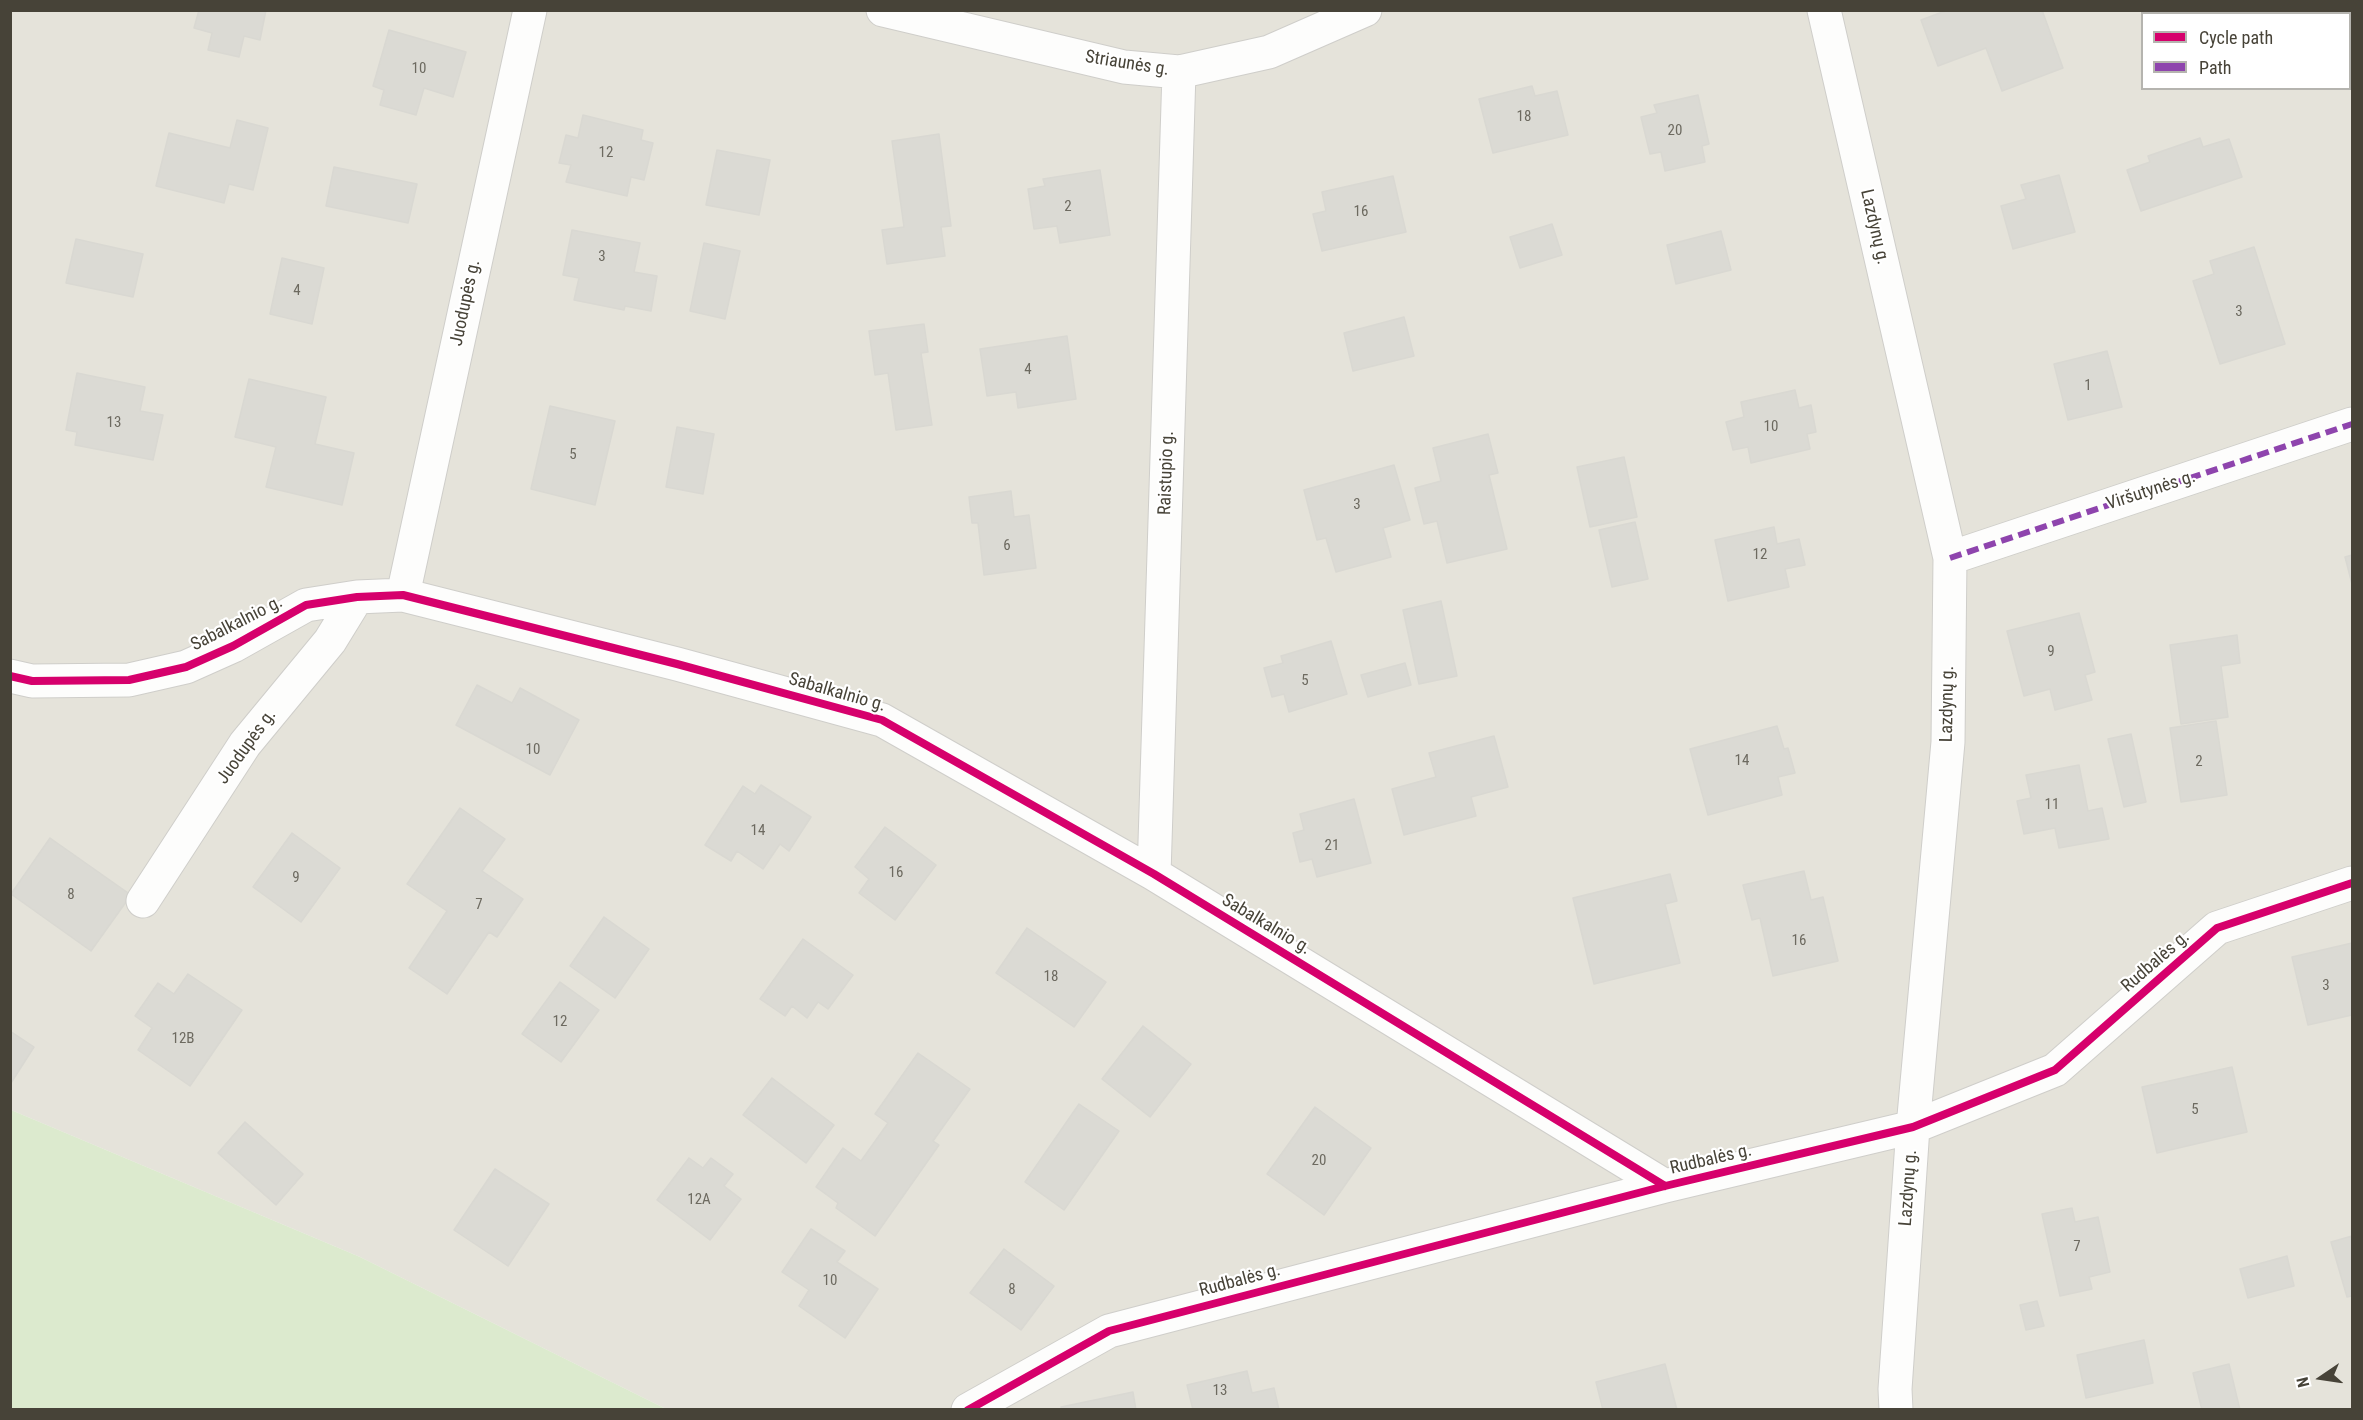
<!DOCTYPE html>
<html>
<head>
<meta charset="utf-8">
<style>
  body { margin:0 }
  #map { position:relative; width:2363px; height:1420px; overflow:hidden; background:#f1f1ec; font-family:"Roboto Condensed",sans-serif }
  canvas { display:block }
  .frame { position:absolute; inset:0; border:12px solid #474338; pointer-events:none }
  .legend { position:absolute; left:2141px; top:12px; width:210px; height:78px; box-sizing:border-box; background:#fff; border:2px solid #b5b4af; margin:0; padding:8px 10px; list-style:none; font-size:18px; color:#474338 }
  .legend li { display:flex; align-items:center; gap:12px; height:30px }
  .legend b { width:30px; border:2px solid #b5b4af }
  .north { position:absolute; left:2291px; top:1348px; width:60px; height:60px; -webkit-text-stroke:4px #fff; paint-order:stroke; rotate:257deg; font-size:16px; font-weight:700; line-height:24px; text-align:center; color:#474338 }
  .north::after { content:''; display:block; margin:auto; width:21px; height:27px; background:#474338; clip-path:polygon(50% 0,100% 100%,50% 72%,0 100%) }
</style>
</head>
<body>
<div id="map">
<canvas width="2363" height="1420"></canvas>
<div class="frame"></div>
<ul class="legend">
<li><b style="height:8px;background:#d6006c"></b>Cycle path</li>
<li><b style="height:8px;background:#8e44ad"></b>Path</li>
</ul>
<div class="north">N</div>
</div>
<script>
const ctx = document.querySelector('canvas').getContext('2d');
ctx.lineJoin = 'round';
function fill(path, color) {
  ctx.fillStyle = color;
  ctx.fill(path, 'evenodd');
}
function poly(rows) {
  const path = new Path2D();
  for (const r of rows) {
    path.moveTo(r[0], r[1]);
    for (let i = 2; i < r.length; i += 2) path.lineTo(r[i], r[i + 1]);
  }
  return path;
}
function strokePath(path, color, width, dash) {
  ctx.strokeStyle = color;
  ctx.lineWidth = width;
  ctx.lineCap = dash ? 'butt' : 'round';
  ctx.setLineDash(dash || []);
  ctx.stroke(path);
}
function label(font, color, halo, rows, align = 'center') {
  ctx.font = font + ' "Roboto Condensed",sans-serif';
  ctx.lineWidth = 4.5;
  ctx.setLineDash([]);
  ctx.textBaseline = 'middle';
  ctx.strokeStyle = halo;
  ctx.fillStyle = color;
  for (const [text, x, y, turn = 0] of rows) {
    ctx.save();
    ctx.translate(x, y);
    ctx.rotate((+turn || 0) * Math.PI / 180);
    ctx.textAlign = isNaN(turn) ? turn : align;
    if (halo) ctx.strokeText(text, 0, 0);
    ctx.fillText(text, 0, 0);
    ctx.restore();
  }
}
fill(poly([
  [10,11,2352,11,2352,1409,666,1409,360,1257,11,1110],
  [2142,14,2350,14,2350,88,2142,88]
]), '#e5e3da');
fill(poly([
  [11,1110,360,1257,666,1409,11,1409]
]), '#dceace');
const building = poly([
  [199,10,266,10,260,40,244,36,239,57,208,50,212,33,194,28,199,10],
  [1948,10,2042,10,2063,68,2002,91,1986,48,1938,66,1921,20,1948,10],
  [389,30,466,52,453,97,424,88,416,115,380,105,384,90,373,86,389,30],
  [1532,86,1535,96,1557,91,1568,135,1493,153,1479,99,1532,86],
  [1698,95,1709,144,1702,146,1705,162,1665,171,1661,152,1650,154,1641,117,1657,113,1654,105,1698,95],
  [583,115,643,130,641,140,653,143,644,180,631,177,627,196,566,182,571,165,559,163,566,135,578,138,583,115],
  [237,120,268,128,253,190,229,184,224,203,156,186,169,133,230,148,237,120],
  [939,134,951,226,941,227,945,256,887,264,882,230,904,227,892,141,939,134],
  [2200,138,2203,147,2229,139,2242,177,2141,211,2127,170,2150,162,2148,156,2200,138],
  [717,150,770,160,759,215,706,205,717,150],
  [334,167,417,184,408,223,326,206,334,167],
  [1100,170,1110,235,1060,243,1057,226,1034,229,1028,189,1045,186,1043,179,1100,170],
  [2059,175,2075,232,2013,249,2001,206,2026,199,2021,185,2059,175],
  [1393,176,1406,232,1322,251,1313,214,1326,211,1322,192,1393,176],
  [1552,224,1562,255,1520,268,1510,237,1552,224],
  [572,230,640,243,634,272,657,276,651,311,625,306,624,310,574,300,579,278,563,275,572,230],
  [1721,231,1731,270,1676,284,1667,245,1721,231],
  [76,239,143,254,133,297,66,283,76,239],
  [704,243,740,251,725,319,690,311,704,243],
  [2254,247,2285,344,2220,364,2193,281,2214,274,2210,261,2254,247],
  [282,258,324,268,312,324,270,314,282,258],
  [1404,317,1414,356,1353,371,1344,333,1404,317],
  [924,324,928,352,921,353,932,425,896,430,888,373,875,375,869,331,924,324],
  [1067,336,1076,399,1018,408,1016,392,987,396,980,349,1067,336],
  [2107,351,2122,407,2068,420,2054,364,2107,351],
  [77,373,145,387,140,411,163,415,153,460,75,445,77,432,66,430,77,373],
  [249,379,326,397,315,444,354,453,342,505,266,487,276,447,235,437,249,379],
  [1795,390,1799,408,1811,405,1816,432,1807,434,1810,449,1751,463,1748,447,1733,450,1726,422,1744,417,1741,402,1795,390],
  [550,406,615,421,595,505,531,489,550,406],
  [677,427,714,434,703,494,666,487,677,427],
  [1488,434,1498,473,1489,475,1507,549,1447,563,1437,521,1424,524,1415,488,1441,481,1433,448,1488,434],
  [1624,457,1637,517,1590,527,1577,467,1624,457],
  [1394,465,1410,520,1383,528,1391,557,1336,572,1326,538,1317,540,1304,490,1394,465],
  [1011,491,1014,517,1029,515,1036,568,984,575,978,523,972,523,969,497,1011,491],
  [1635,522,1648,579,1612,587,1599,530,1635,522],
  [1774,527,1777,544,1799,539,1805,565,1785,569,1789,587,1728,601,1715,540,1774,527],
  [2352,555,2352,584,2345,557,2352,555],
  [1441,601,1457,676,1419,684,1403,610,1441,601],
  [2079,613,2095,672,2085,675,2092,700,2055,710,2050,689,2024,696,2007,631,2079,613],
  [2237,635,2240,663,2221,666,2228,717,2181,724,2170,645,2237,635],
  [1331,641,1347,694,1289,712,1284,694,1272,697,1264,668,1283,663,1281,656,1331,641],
  [1405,663,1411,685,1368,697,1361,675,1405,663],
  [477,685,512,703,520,688,579,720,550,775,456,725,477,685],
  [2216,721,2227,795,2181,802,2170,728,2216,721],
  [1777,726,1784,749,1788,748,1795,773,1778,777,1782,795,1708,815,1690,749,1777,726],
  [2131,734,2146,802,2124,807,2108,739,2131,734],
  [1494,736,1508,787,1471,797,1476,816,1404,835,1392,789,1436,777,1429,753,1494,736],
  [2079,765,2088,811,2102,808,2109,839,2059,848,2055,828,2024,834,2017,801,2031,798,2026,775,2079,765],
  [761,785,811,817,789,851,780,844,763,869,737,851,731,861,705,845,743,786,755,794,761,785],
  [1354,799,1371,863,1317,877,1312,859,1300,862,1293,833,1304,830,1300,814,1354,799],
  [460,808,505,839,482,871,523,899,497,937,489,932,447,994,409,968,447,911,407,884,460,808],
  [885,827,936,865,895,920,859,893,869,879,855,867,885,827],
  [292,833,340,868,301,922,253,887,292,833],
  [50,838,131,895,91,951,11,894,50,838],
  [1804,871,1811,900,1823,897,1838,961,1773,976,1760,918,1752,920,1743,885,1804,871],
  [1670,874,1677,901,1665,904,1680,963,1594,984,1573,898,1670,874],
  [604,917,649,949,615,998,570,966,604,917],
  [1027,928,1106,982,1074,1027,996,973,1027,928],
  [803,939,853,975,828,1009,818,1002,807,1018,792,1006,785,1016,760,999,803,939],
  [2352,943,2352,1015,2308,1025,2292,957,2352,943],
  [188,974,242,1010,190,1086,138,1050,152,1028,135,1016,158,983,174,994,188,974],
  [560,982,599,1010,561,1062,522,1034,560,982],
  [1143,1026,1191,1064,1150,1117,1102,1079,1143,1026],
  [10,1031,34,1047,11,1083,10,1083,10,1031],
  [918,1053,970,1089,933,1141,939,1145,875,1236,836,1208,838,1203,816,1187,843,1148,861,1161,888,1123,875,1114,918,1053],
  [2232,1067,2247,1132,2157,1153,2142,1087,2232,1067],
  [772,1078,834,1125,806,1163,743,1115,772,1078],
  [1079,1104,1119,1131,1064,1210,1025,1182,1079,1104],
  [1315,1107,1371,1148,1324,1215,1267,1174,1315,1107],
  [245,1122,303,1174,276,1205,218,1153,245,1122],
  [689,1158,703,1168,711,1158,733,1174,724,1186,741,1199,710,1240,657,1200,689,1158],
  [495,1169,549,1204,508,1266,454,1230,495,1169],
  [2072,1208,2075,1222,2098,1217,2110,1272,2089,1277,2092,1289,2060,1296,2042,1214,2072,1208],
  [811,1229,845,1251,837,1262,878,1289,845,1338,799,1306,809,1290,782,1272,811,1229],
  [2352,1236,2352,1296,2347,1297,2331,1242,2352,1236],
  [1004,1249,1054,1286,1021,1330,970,1293,1004,1249],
  [2287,1256,2294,1286,2248,1298,2240,1269,2287,1256],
  [2037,1301,2044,1326,2026,1330,2020,1305,2037,1301],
  [2144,1340,2153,1383,2086,1398,2077,1355,2144,1340],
  [1665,1364,1677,1410,1603,1410,1596,1382,1665,1364],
  [2229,1364,2240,1410,2202,1410,2193,1373,2229,1364],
  [1247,1371,1252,1393,1274,1388,1279,1410,1193,1410,1187,1385,1247,1371],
  [1133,1392,1136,1410,1062,1410,1061,1407,1133,1392]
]);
fill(building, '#dbdad4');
strokePath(building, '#d9d8d2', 1.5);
const street = poly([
  [883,10,1124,67,1179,72,1269,52,1365,10],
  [1824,10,1950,558,1948,742,1913,1127,1895,1389,1896,1410],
  [1950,558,2352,424],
  [403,595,530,10],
  [10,676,32,681,129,680,186,667,233,646,306,605,357,597,403,595,677,664,882,720,1154,874,1665,1186],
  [1154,874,1179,72],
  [143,901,245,744,330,641,357,597],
  [968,1410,1109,1331,1665,1186,1913,1127,2055,1070,2217,928,2352,883]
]);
strokePath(street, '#cfceca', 35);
strokePath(street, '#fdfdfc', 33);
strokePath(poly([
  [1950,558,2352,424]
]), '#8e44ad', 6, [12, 6]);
strokePath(poly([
  [10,676,32,681,129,680,186,667,233,646,306,605,357,597,403,595,677,664,882,720,1154,874,1665,1186],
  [968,1410,1109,1331,1665,1186,1913,1127,2055,1070,2217,928,2352,883]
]), '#d6006c', 8);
label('15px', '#6d6a60', null, [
  ["10",419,69],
  ["18",1524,117],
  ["20",1675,131],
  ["12",606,153],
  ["2",1068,207],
  ["16",1361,212],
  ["3",602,257],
  ["4",297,291],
  ["3",2239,312],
  ["4",1028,370],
  ["1",2088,386],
  ["13",114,423],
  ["10",1771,427],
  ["5",573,455],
  ["3",1357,505],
  ["6",1007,546],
  ["12",1760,555],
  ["9",2051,652],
  ["5",1305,681],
  ["10",533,750],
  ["14",1742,761],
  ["2",2199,762],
  ["11",2052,805],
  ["14",758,831],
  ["21",1332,846],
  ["16",896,873],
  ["9",296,878],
  ["8",71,895],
  ["7",479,905],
  ["16",1799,941],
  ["18",1051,977],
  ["3",2326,986],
  ["12",560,1022],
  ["12B",183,1039],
  ["5",2195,1110],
  ["20",1319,1161],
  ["12A",699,1200],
  ["7",2077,1247],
  ["10",830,1281],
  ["8",1012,1290],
  ["13",1220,1391]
]);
label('18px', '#474338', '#fff', [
  ["Striaunės g.",1127,64,9],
  ["Lazdynų g.",1874,227,77],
  ["Juodupės g.",466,303,-78],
  ["Raistupio g.",1167,473,-88],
  ["Viršutynės g.",2151,491,-18],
  ["Sabalkalnio g.",237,624,-27],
  ["Sabalkalnio g.",837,693,16],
  ["Lazdynų g.",1948,704,-89],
  ["Juodupės g.",247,747,-54],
  ["Sabalkalnio g.",1266,925,31],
  ["Rudbalės g.",2156,962,-41],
  ["Rudbalės g.",1711,1160,-13],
  ["Lazdynų g.",1909,1188,-86],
  ["Rudbalės g.",1240,1281,-15]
]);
</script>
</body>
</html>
